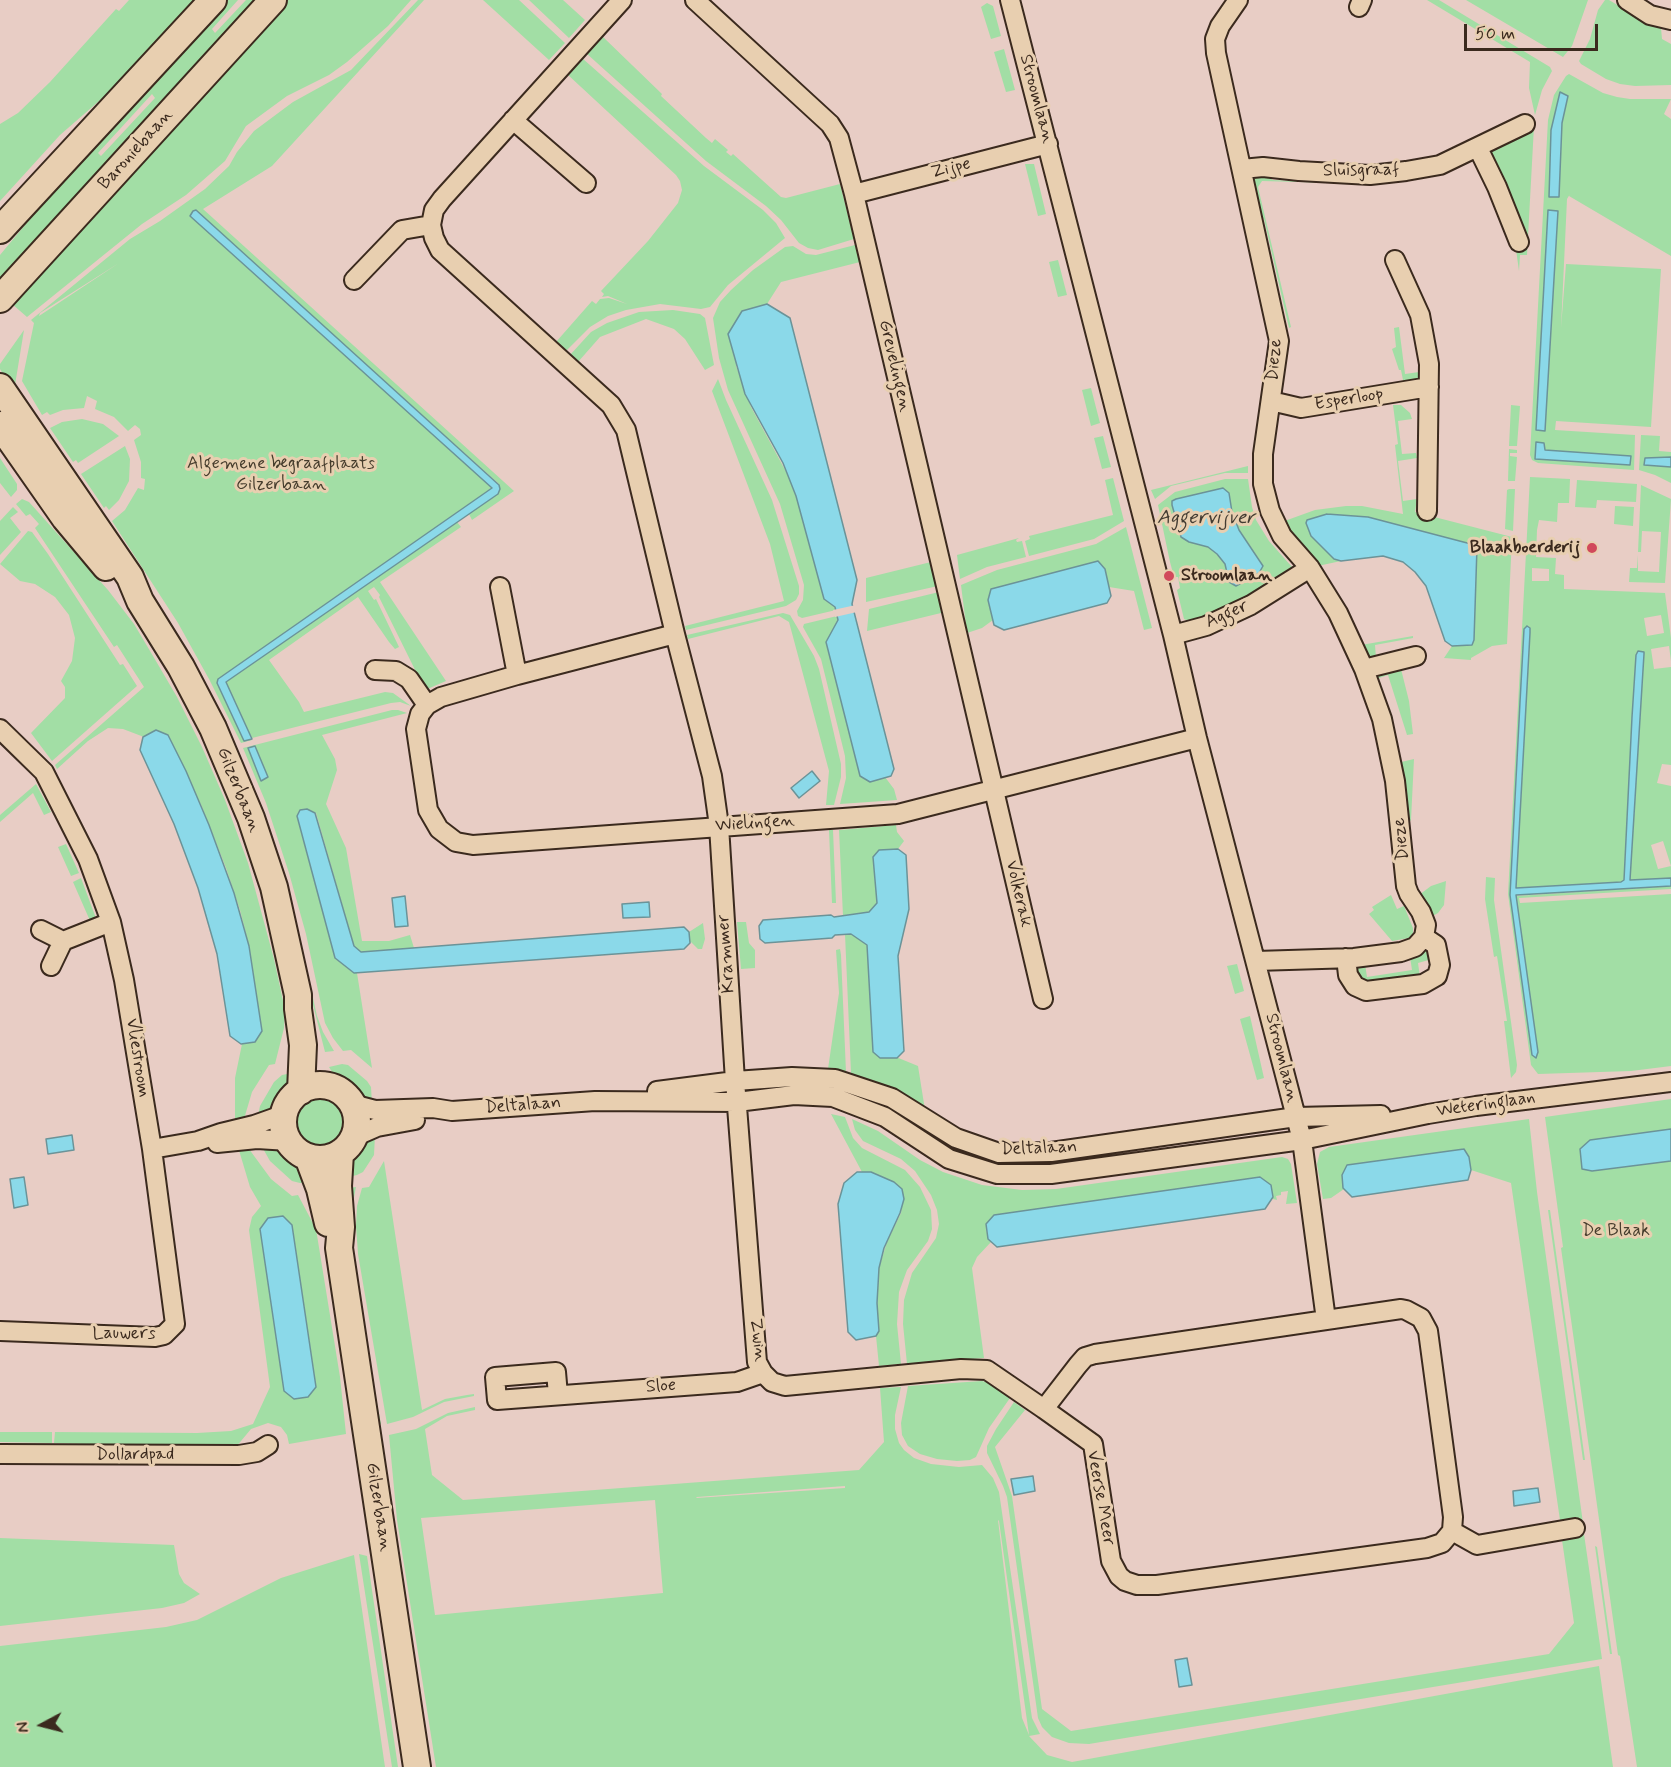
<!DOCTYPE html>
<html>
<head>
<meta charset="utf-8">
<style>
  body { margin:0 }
  #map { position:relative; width:1671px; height:1767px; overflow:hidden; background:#e8cdc5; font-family:Mynerve,sans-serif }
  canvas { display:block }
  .north { position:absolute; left:12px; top:1695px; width:60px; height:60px; -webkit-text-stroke:4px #e8cfb0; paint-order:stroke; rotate:263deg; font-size:16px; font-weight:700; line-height:24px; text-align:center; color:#3b2a1e }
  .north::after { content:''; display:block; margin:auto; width:21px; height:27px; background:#3b2a1e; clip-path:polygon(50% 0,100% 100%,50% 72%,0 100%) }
  .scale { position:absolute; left:1464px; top:24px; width:134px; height:27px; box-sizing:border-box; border:3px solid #3b2a1e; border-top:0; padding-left:8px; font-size:18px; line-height:21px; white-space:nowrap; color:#3b2a1e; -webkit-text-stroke:4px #e8cfb0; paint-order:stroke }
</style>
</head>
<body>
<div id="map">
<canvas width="1671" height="1767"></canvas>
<div class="north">N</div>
<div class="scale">50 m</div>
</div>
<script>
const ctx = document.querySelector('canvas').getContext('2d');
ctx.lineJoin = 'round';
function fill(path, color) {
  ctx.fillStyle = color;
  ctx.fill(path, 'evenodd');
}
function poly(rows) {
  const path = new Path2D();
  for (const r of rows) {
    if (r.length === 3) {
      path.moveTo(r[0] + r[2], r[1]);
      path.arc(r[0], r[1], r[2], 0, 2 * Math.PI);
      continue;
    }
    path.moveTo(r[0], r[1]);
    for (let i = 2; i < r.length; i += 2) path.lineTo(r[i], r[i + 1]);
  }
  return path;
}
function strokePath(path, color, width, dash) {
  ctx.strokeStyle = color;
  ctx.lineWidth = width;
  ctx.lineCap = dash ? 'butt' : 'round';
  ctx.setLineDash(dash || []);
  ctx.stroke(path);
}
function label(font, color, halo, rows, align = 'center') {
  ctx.font = font + ' Mynerve,sans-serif';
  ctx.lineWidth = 6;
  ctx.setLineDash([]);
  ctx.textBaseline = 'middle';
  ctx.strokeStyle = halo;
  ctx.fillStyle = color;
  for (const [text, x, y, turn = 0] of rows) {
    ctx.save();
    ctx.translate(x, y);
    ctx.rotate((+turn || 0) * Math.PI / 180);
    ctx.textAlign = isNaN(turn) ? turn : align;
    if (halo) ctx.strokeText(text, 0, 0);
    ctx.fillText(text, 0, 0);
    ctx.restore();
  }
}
fill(poly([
  [129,0,196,0,122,81,60,135,0,201,0,124,18,113,50,82,116,9,119,11],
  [221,0,238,0,212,29,215,33,246,0,260,0,0,283,0,255,112,120],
  [152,94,155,98,101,156,98,153],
  [288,0,411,0,388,26,347,62,329,75,287,96,246,126,225,161,186,195,142,224,27,317,12,304],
  [418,0,424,0,272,166,203,209,514,491,472,520,469,514,498,494,499,484,194,210,498,489,217,683,244,740,252,740,241,743,209,679,178,623,112,521,125,510,138,488,144,490,145,479,141,478,141,462,134,440,141,435,140,429,135,425,128,431,114,417,95,409,97,401,87,396,84,408,63,410,50,415,47,412,42,415,22,381,34,323,31,320,130,239,160,221,205,189,229,166,237,152,254,131,293,102,351,70],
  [119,263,39,316,40,313],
  [483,0,519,0,565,43,549,60],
  [529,0,563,0,585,20,569,38],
  [1427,0,1439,0,1550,67,1552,71,1542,90,1535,115,1529,88,1530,62],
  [1466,0,1588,0,1572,46,1563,57],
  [1605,0,1609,0,1644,21,1661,28,1662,39,1671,44,1671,85,1635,86,1620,84,1606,79,1581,64,1579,61,1590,39,1598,10],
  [987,3,993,6,1001,36,991,39,981,7],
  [602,36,662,94,661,96,706,138,712,143,715,139,728,150,726,152,731,156,733,154,781,197,786,198,840,184,854,239,818,250,808,248,799,243,781,220,766,206,706,161,586,53],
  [1004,49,1015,90,1006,92,994,52],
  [582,58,704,166,763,210,776,223,785,238,728,285,710,307,701,309,660,304,626,310,608,316,590,327,566,351,556,342,592,301,596,304,600,299,609,298,627,304,608,296,602,297,604,294,601,291,648,241,678,203,682,190,680,181,676,175,567,74],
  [1569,74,1603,93,1617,97,1630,99,1671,99,1664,114,1671,119,1671,256,1569,196,1570,194,1567,199,1561,328,1566,264,1661,269,1651,427,1556,421,1555,430,1635,435,1634,470,1538,463,1532,460,1530,455,1548,120,1554,95,1566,76],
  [1560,93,1568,97,1562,123,1559,197,1549,196,1551,130],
  [1548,211,1558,211,1544,431,1536,430],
  [1544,443,1545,450,1630,456,1630,465,1536,459],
  [1526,126,1534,126,1527,255,1520,255,1519,271,1515,242,1486,149],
  [1025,164,1034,164,1046,214,1038,216],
  [1255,175,1270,176,1272,180,1336,183,1262,181,1258,187,1291,327,1289,328,1264,219,1259,218,1252,177],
  [855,245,860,262,781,282,767,304,742,311,736,366,751,407,790,479,802,513,824,599,835,607,836,610,802,618,798,616,797,611,803,600,804,585,780,504,728,390,719,358,713,318,720,302,731,290,753,270,785,247,793,246,806,254,816,255],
  [1058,260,1067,295,1058,297,1049,262],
  [673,310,700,314,705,318,714,365,705,370,685,339,674,329,646,319,600,337,578,362,570,355,591,332,607,323,639,312],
  [1399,327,1405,374,1419,372,1419,378,1404,385,1401,370,1399,370,1392,349,1396,347,1394,328],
  [24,330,15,385,38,420,10,386,0,369,0,364],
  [718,379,726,400,772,500,799,586,799,594,796,600,786,606,686,630,685,626,784,601,770,544,712,391],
  [1091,388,1100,423,1091,426,1082,390],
  [1393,405,1401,405,1410,413,1412,419,1398,421,1402,454,1416,453,1417,458,1398,461,1403,501,1417,499,1415,512,1512,537,1507,644,1492,646,1471,658,1471,660,1444,658,1452,646,1472,645,1477,547,1368,517,1327,514,1306,523,1311,536,1336,560,1341,561,1313,567,1279,523,1315,510,1346,506,1362,506,1403,514,1395,445,1398,444],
  [1511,405,1520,406,1517,446,1509,446],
  [82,419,103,424,119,436,78,463,76,460,73,462,50,428,62,422],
  [1641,435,1660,436,1659,451,1671,452,1671,457,1646,458,1644,465,1671,467,1671,483,1655,475,1639,470],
  [1103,436,1111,467,1102,469,1094,438],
  [125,446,130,459,129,481,119,500,109,510,106,506,104,508,81,474],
  [1509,449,1517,450,1517,453,1510,453,1510,456,1517,457,1515,481,1508,481],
  [0,458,17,484,17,490,11,497,0,483],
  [1248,466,1248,473,1225,473,1171,486,1155,499,1151,490],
  [1530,477,1570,479,1569,503,1558,503,1557,522,1539,520,1537,530,1536,557,1556,558,1555,574,1564,575,1564,589,1665,593,1671,638,1671,661,1669,646,1651,649,1654,669,1671,667,1671,765,1662,764,1657,783,1671,786,1671,878,1630,880,1644,654,1638,651,1636,655,1632,717,1624,880,1621,882,1516,888,1530,633,1524,629,1510,884,1516,896,1671,886,1671,889,1519,898,1520,903,1671,894,1671,1066,1631,1071,1538,1074,1531,1065,1508,894],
  [1532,568,1549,569,1549,581,1532,581],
  [1661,615,1664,633,1647,636,1644,618],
  [1663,841,1671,866,1658,869,1651,845],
  [1113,478,1124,521,1094,539,1029,556,1025,541,1030,539,1029,536,1113,515,1105,480],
  [1225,479,1248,479,1252,507,1256,520,1269,541,1292,567,1294,573,1191,625,1189,621,1184,619,1177,590,1180,588,1178,577,1174,577,1170,562,1158,505,1175,492],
  [1229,493,1232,512,1239,530,1261,562,1261,571,1239,585,1229,583,1225,564,1213,550,1202,544,1189,542,1181,537,1176,521],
  [1577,480,1637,484,1636,502,1597,500,1596,508,1575,507],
  [1641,485,1671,499,1665,583,1629,582,1630,568,1637,568,1638,555,1638,571,1659,572,1661,532,1642,531,1641,552,1638,552],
  [1509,489,1515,489,1513,531,1505,529,1507,490],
  [22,499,29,502,108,590,134,624,153,656,177,697,202,747,225,800,248,863,274,959,285,1010,284,1028,275,1064,269,1065,252,1092,244,1119,235,1124,235,1078,242,1044,253,1042,262,1031,249,946,240,910,226,868,202,807,168,735,154,732,144,737,123,729,108,728,88,741,57,769,55,765,144,687,117,645,114,647,35,528,39,524,30,514,26,516,16,504],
  [1615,506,1634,507,1633,526,1614,524],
  [13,507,18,512,10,518,21,532,0,555,0,521],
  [457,522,461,527,380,582,446,681,425,690,379,597,380,595,374,587,368,591,374,600,376,599,399,647,395,649,389,642,358,597,269,660,299,702,304,712,385,692,393,693,411,706,400,702,391,703,252,738,225,682],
  [1126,527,1152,628,1144,630,1134,591,1109,587,1105,569,991,589,988,601,993,620,982,628,967,633,961,585,997,570,1096,544],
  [28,531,32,532,48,554,120,665,123,664,137,686,52,761,31,733,65,698,65,687,61,681,72,661,75,638,69,615,55,597,35,584,20,581,0,564],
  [1019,538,1016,540,1017,542,1022,541,1026,557,987,567,960,579,957,555],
  [935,561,938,586,866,602,866,578],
  [939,592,941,613,867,631,869,609],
  [162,610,208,691,234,744,258,801,276,851,294,913,317,1016,323,1032,334,1051,325,1052,309,989,163,617],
  [783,613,790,615,814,656,819,669,841,764,841,777,834,805,826,805,829,771,789,622,779,616,688,639,687,635],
  [837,616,870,782,885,777,894,789,897,800,840,804,846,778,845,756,821,659,803,627,804,624],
  [1413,636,1413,638,1375,645,1376,658,1366,657,1361,645],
  [1401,669,1409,701,1413,734,1407,735,1388,675,1373,680,1371,675],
  [392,710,398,710,407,713,322,735,335,759,337,770,326,804,346,848,362,941,389,941,410,935,414,948,360,952,354,946,316,813,307,809,300,810,301,832,335,958,354,973,357,973,372,1068,351,1050,343,1051,333,1038,325,1023,306,934,289,873,266,803,243,748],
  [1414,759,1411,820,1409,822,1397,763],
  [36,784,51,812,44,815,33,793,0,822,0,815],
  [896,825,897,832,904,841,898,849,882,850,873,857,877,903,869,912,843,916,839,830],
  [829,830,833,830,836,903,832,903],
  [66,844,79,873,71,876,58,847],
  [1486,877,1495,878,1494,900,1517,1065,1516,1072,1511,1078,1504,1021,1507,1021,1497,956,1494,957,1485,899],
  [81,878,97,921,91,923,73,882],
  [1446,881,1444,905,1438,913,1429,918,1419,895,1431,886],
  [1391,895,1397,909,1404,906,1413,928,1413,933,1409,938,1392,941,1369,914,1374,910,1372,907],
  [737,922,746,922,749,943,755,950,755,968,741,969],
  [703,923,705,939,702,949,698,949,691,942,689,944,689,932],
  [845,934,851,934,867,945,873,1052,885,1058,896,1057,918,1066,925,1110,891,1088,851,1073],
  [1427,947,1432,959,1418,963,1420,977,1368,984,1357,978,1355,965,1365,964,1367,977,1412,970,1410,957],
  [840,949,841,955,846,1072,828,1069,839,993,836,950],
  [1237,964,1244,991,1235,994,1227,966],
  [1250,1016,1264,1078,1257,1080,1240,1019],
  [342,1064,348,1065,367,1081,371,1087,372,1104,357,1094,334,1075,329,1067],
  [297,1072,292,1083,272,1109,257,1120,260,1106,274,1082,282,1075],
  [320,1122,28],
  [1671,1099,1671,1129,1590,1140,1591,1171,1671,1161,1671,1767,1637,1767,1620,1656,1618,1655,1561,1248,1563,1247,1545,1117],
  [831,1114,845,1117,853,1138,862,1148,905,1170,920,1187,931,1210,932,1229,928,1241,907,1270,899,1292,897,1324,901,1364,879,1366,876,1336,879,1331,877,1303,879,1268,887,1242,901,1213,903,1194,888,1180,871,1172,862,1172],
  [852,1119,878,1131,920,1160,943,1172,982,1185,1022,1190,1056,1189,1282,1157,1288,1159,1291,1164,1297,1203,1286,1204,1288,1191,1281,1192,1281,1195,1276,1196,1277,1200,1273,1199,1271,1186,986,1227,988,1239,991,1242,977,1257,972,1268,984,1358,907,1364,903,1324,904,1300,912,1273,936,1238,939,1224,937,1210,931,1195,915,1171,901,1159,863,1141,855,1130],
  [1529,1119,1537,1192,1583,1523,1561,1527,1511,1183,1471,1170,1468,1158,1342,1177,1344,1189,1331,1198,1323,1199,1317,1164,1320,1152,1329,1147],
  [375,1135,374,1155,363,1172,357,1175,344,1178,353,1156,366,1141],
  [261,1145,274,1148,286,1155,302,1167,313,1182,300,1183,292,1181,270,1161],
  [238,1147,249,1149,271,1179,292,1196,298,1195,316,1229,340,1377,346,1434,289,1444,287,1435,281,1427,268,1423,251,1429,236,1447,230,1449,54,1443,55,1432,197,1433,231,1431,253,1424,270,1387,249,1230,252,1217,261,1206,250,1187],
  [280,1217,292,1225,316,1386,284,1391,260,1229,270,1219],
  [384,1161,422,1410,445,1399,467,1395,474,1394,474,1396,444,1402,413,1417,387,1424,358,1254,356,1226,357,1206,362,1188,369,1187],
  [356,1187,351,1213,351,1243,372,1377,381,1424,376,1425,343,1189],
  [1548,1210,1550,1210,1585,1460,1583,1460],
  [982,1381,990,1383,1010,1398,989,1428,976,1457,970,1460,957,1461,937,1459,920,1454,908,1446,902,1435,901,1423,908,1386],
  [901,1387,895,1415,895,1429,899,1443,904,1450,914,1458,931,1464,959,1467,982,1465,993,1478,999,1492,1032,1718,1040,1734,1029,1736,1047,1755,1072,1762,1599,1666,1613,1767,436,1767,397,1520,389,1435,416,1429,448,1413,475,1407,475,1410,447,1416,425,1429,432,1475,463,1500,859,1470,884,1442,880,1388],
  [845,1486,845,1488,696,1498,697,1497],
  [655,1500,663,1593,435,1615,421,1518],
  [998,1520,999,1521,1029,1735,1022,1718],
  [1014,1402,1025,1410,995,1447,1012,1496,1042,1709,1071,1731,1549,1654,1574,1623,1562,1540,1563,1538,1584,1534,1602,1659,1089,1744,1069,1743,1052,1737,1042,1727,1038,1718,1007,1497,1003,1486,987,1453,987,1446,996,1429],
  [0,1432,52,1432,52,1443,0,1442],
  [0,1538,174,1545,179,1574,184,1583,200,1594,184,1603,162,1608,0,1626],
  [1595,1546,1597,1547,1612,1654,1610,1654],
  [359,1554,367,1556,398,1767,392,1767],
  [354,1555,385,1767,0,1767,0,1646,166,1627,197,1620,281,1578]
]), '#a2dea5');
const water = poly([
  [1560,92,1568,96,1562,123,1559,197,1549,197,1551,130,1560,92],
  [196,210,499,485,500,489,498,494,226,682,252,739,244,741,217,683,218,679,492,488,190,216,193,211,196,210],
  [1548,210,1558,211,1545,431,1536,430,1548,210],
  [767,304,790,318,857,580,852,604,894,769,891,776,870,782,860,776,826,642,838,620,835,607,824,599,796,496,783,463,745,394,728,334,742,311,767,304],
  [1536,442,1544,443,1545,450,1631,456,1630,465,1535,459,1536,442],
  [1671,457,1671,467,1644,465,1645,458,1671,457],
  [1223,488,1229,493,1232,512,1239,530,1263,566,1259,573,1236,586,1229,582,1225,564,1217,554,1208,547,1189,542,1181,537,1172,505,1172,501,1176,499,1223,488],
  [1327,514,1368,517,1471,544,1477,547,1474,640,1472,645,1452,646,1445,641,1426,586,1415,572,1403,562,1383,556,1341,561,1334,559,1311,536,1306,523,1307,520,1327,514],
  [1098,561,1105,569,1111,596,1107,603,1004,630,994,625,988,600,991,589,1098,561],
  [1527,626,1530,628,1530,633,1516,888,1621,882,1624,880,1632,717,1636,655,1638,651,1644,652,1644,654,1630,880,1671,878,1671,886,1516,895,1538,1052,1536,1058,1532,1055,1510,895,1520,702,1524,629,1527,626],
  [156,730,168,735,186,771,209,825,234,893,249,946,262,1031,255,1042,241,1044,230,1036,217,954,198,888,174,824,140,750,143,737,156,730],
  [255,746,268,777,261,781,248,748,255,746],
  [812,771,820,781,799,798,791,788,812,771],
  [307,809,315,813,354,946,361,952,684,927,689,932,690,943,684,949,354,973,335,958,297,816,300,810,307,809],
  [898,849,906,855,909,909,898,956,904,1051,897,1058,880,1058,873,1052,867,945,851,934,835,935,832,938,765,943,760,939,759,926,763,920,831,915,834,917,869,912,877,903,873,857,879,850,898,849],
  [405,896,408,926,395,927,392,898,405,896],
  [649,902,650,917,623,918,622,904,649,902],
  [1671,1129,1671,1161,1592,1171,1582,1169,1580,1149,1590,1140,1671,1129],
  [72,1135,74,1150,48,1154,46,1139,72,1135],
  [1464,1149,1469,1157,1471,1170,1468,1180,1352,1197,1343,1188,1342,1175,1347,1165,1464,1149],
  [857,1172,871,1172,894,1182,902,1189,904,1199,900,1213,884,1248,879,1268,877,1303,879,1331,876,1336,856,1340,848,1332,838,1204,844,1183,857,1172],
  [24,1177,28,1205,14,1208,10,1179,24,1177],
  [1260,1177,1271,1185,1273,1197,1265,1209,997,1247,988,1239,986,1224,994,1215,1260,1177],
  [283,1216,292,1225,316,1387,308,1397,294,1399,284,1391,260,1229,268,1218,283,1216],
  [1033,1476,1035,1491,1014,1495,1011,1479,1033,1476],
  [1538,1488,1540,1502,1514,1506,1513,1491,1538,1488],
  [1187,1658,1192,1685,1179,1687,1175,1660,1187,1658]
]);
fill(water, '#8bd9e9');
strokePath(water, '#6b9398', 1.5);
fill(poly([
  [856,605,857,612,835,617,833,610]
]), '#e8cdc5');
const street = poly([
  [622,0,442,199,434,210,431,225,434,238,440,250,611,405,626,430,675,634,712,776,719,826,735,1081,757,1362,763,1373,772,1382,785,1386,961,1369,987,1370,1044,1409],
  [695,0,830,124,839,138,854,194,1043,999],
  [1010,0,1173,635,1197,738,1302,1140,1326,1320],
  [1238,0,1220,26,1215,39,1216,53,1279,341,1263,454,1263,484,1270,511,1282,536,1310,568,1338,613,1364,669,1382,719,1395,781,1406,886,1409,894,1421,912,1426,925,1424,937,1415,947,1401,952,1354,958,1256,961],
  [1627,0,1650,15,1671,20],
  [1359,7,1362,0],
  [513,120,586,183],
  [1478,148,1497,187,1519,242],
  [1242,169,1263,167,1299,171,1370,175,1406,171,1440,165,1525,124],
  [854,194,1048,144],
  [1395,260,1420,315,1429,364,1427,511],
  [354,280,402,230,431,225],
  [1271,401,1301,408,1429,387],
  [500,587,517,675],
  [675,634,517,675,441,697,427,705,420,714,416,729,428,810,439,829,456,842,473,845,898,814,1197,738],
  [1173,635,1206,626,1251,605,1310,568],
  [1364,669,1416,656],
  [375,670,396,671,409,679,427,705],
  [0,729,44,772,88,859,111,922,124,980,152,1149,175,1324,164,1335,155,1337,0,1331],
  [41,930,63,941,111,922],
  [1346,958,1348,975,1355,986,1366,991,1423,984,1437,976,1440,965,1436,945,1424,937],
  [51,966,63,941],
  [657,1091,735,1081,792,1077,835,1079,892,1098,956,1138,999,1153,1051,1152,1296,1117,1381,1115],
  [352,1104,375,1110,433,1108,452,1111,595,1101,737,1102,794,1095,833,1097,885,1117,949,1159,997,1174,1051,1174,1302,1140,1428,1114,1476,1106,1671,1082],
  [354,1137,377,1127,415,1120],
  [217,1143,257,1139,289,1141],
  [152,1149,198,1141,221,1133,254,1125,285,1114],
  [558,1395,556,1372,495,1377,497,1400,737,1382,763,1373],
  [0,1454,239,1455,257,1452,268,1445],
  [1452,1531,1453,1517,1428,1331,1421,1318,1406,1310,1401,1309,1095,1354,1085,1357,1078,1365,1044,1409,1093,1444,1111,1561,1119,1576,1125,1581,1137,1585,1157,1585,1427,1548,1442,1543,1452,1531,1477,1545,1575,1528]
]);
const secondary = poly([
  [0,230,213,0],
  [0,299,273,0],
  [0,387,130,577,140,601,181,667,213,728,251,818,274,887,298,995,298,1009,303,1045,301,1091],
  [0,425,65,518,106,567],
  [320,1122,37],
  [340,1153,338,1186,341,1227,339,1248,417,1767],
  [308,1157,320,1189,328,1223]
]);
strokePath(street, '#3b2a1e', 22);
strokePath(secondary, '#3b2a1e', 30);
strokePath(street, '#e8cfb0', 18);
strokePath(secondary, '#e8cfb0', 26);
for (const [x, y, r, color] of [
  [1592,548,6,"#d1495b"],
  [1169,576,6,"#d1495b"]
]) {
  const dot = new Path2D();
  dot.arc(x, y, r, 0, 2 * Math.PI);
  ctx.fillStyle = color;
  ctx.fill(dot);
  strokePath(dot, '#e8cfb0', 2);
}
label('18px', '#3b2a1e', '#e8cfb0', [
  ["Stroomlaan",1036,99,75],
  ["Baroniebaan",136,150,-48],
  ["Zijpe",951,169,-14],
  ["Sluisgraaf",1361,171,-1],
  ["Dieze",1275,360,-85],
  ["Grevelingen",894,366,77],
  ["Esperloop",1349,400,-9],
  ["Agger",1227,615,-24],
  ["Gilzerbaan",238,790,68],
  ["Wielingen",755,824,-4],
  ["Dieze",1402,839,-96],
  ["Volkerak",1018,894,77],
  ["Krammer",727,954,-94],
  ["Vliestroom",137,1058,81],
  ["Stroomlaan",1281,1058,76],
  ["Weteringlaan",1486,1105,-8],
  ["Deltalaan",523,1106,-4],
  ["Deltalaan",1039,1149,-2],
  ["Lauwers",124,1334],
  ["Zwin",757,1340,83],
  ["Sloe",661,1387,-4],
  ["Dollardpad",135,1455],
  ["Veerse Meer",1100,1498,80],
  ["Gilzerbaan",378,1507,81]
]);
label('18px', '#453c2c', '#e8cfb0', [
  ["Algemene begraafplaats",281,464],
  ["Gilzerbaan",281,485],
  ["De Blaak",1616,1231]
]);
label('bold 18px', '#3b2a1e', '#e8cfb0', [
  ["Blaakboerderij",1580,548],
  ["Stroomlaan",1181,576,"left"]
], 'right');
label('italic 20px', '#433c32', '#e8cfb0', [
  ["Aggervijver",1206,519]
]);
</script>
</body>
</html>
